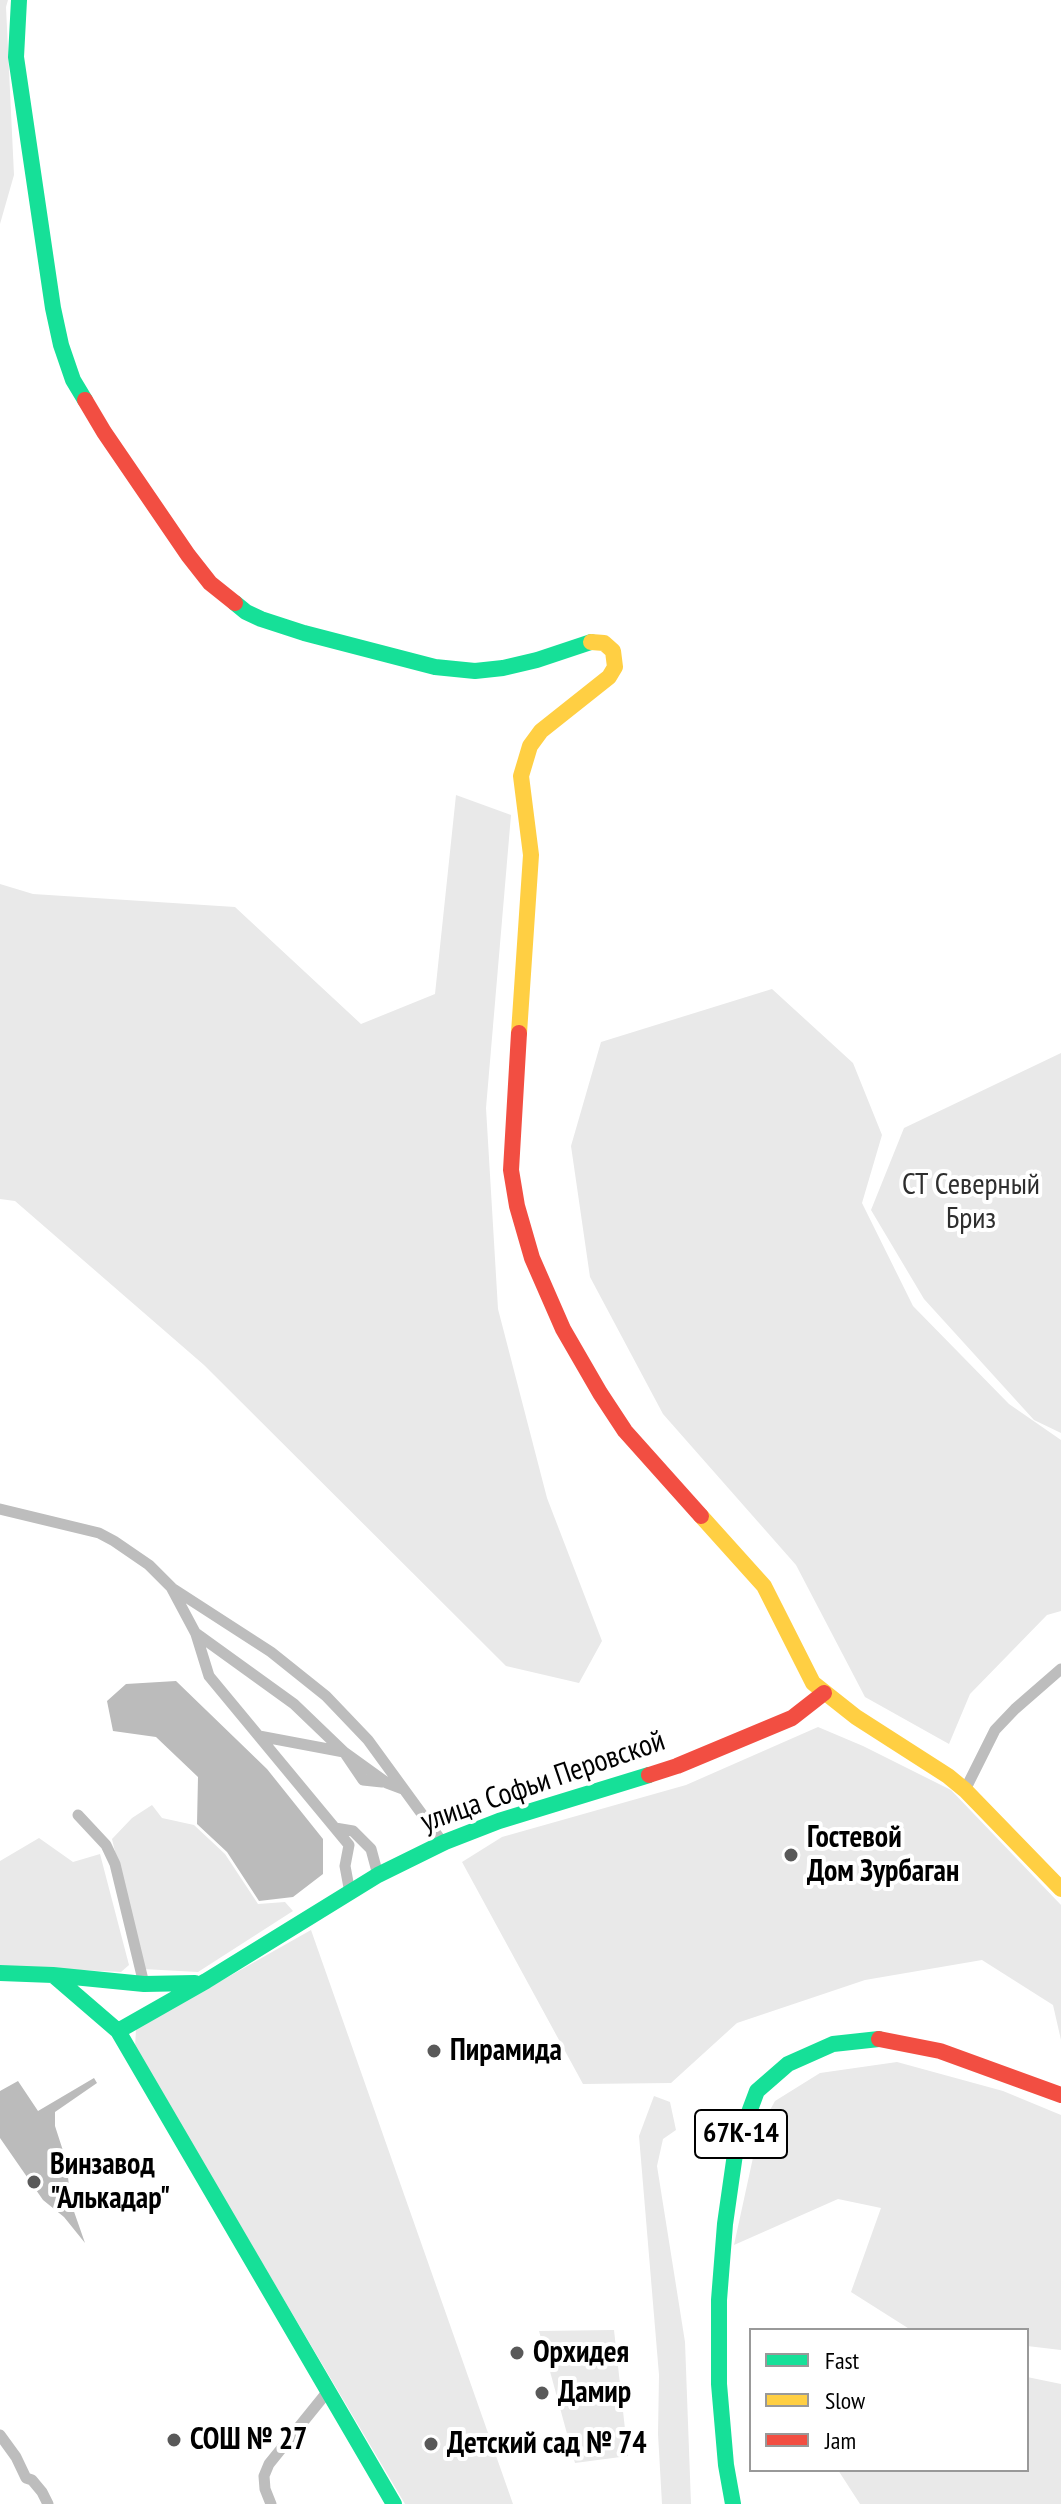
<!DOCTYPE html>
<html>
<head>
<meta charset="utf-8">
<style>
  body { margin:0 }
  #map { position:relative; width:1061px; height:2504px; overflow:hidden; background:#fff; font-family:"PT Sans Narrow",sans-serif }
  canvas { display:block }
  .legend { position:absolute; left:749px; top:2328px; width:280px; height:144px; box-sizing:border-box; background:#fff; border:2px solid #999; margin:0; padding:10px 14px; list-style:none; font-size:24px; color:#000 }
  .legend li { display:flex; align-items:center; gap:16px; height:40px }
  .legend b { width:40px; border:2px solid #999 }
</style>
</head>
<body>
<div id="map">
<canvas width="1061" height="2504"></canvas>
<ul class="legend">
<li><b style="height:10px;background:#16e098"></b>Fast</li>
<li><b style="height:10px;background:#ffcf43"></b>Slow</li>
<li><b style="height:10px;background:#f24e42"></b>Jam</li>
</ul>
</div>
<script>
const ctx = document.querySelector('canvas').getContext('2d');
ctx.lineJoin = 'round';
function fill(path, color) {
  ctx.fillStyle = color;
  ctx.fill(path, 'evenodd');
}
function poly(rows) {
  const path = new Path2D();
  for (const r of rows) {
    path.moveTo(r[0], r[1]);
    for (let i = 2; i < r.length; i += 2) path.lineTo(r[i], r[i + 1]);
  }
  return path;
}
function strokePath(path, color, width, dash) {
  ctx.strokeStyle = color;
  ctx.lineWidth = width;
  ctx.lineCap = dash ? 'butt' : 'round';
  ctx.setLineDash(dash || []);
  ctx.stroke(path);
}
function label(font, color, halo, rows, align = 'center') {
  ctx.font = font + ' "PT Sans Narrow",sans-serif';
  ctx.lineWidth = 8;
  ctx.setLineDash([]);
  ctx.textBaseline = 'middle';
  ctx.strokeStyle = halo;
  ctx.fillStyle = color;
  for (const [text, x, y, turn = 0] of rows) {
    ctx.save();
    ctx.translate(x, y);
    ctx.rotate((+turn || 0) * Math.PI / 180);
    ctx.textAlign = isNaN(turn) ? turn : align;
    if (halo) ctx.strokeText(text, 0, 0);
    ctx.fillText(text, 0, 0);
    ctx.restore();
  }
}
fill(poly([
  [0,0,8,0,6,7,14,175,0,224],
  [456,795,511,815,486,1108,498,1309,547,1498,602,1641,579,1683,506,1666,204,1365,15,1201,0,1199,0,884,33,894,235,907,361,1024,435,994],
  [772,989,853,1063,882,1135,862,1203,913,1306,1009,1404,1061,1440,1061,1611,1047,1615,970,1694,949,1744,865,1697,796,1565,663,1414,590,1277,571,1146,601,1042],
  [1061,1053,1061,1433,1034,1420,924,1299,871,1210,904,1128],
  [818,1727,863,1746,951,1790,1061,1905,1061,2040,1053,2005,982,1960,865,1980,737,2023,671,2083,583,2084,462,1862,502,1837,686,1785],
  [152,1805,162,1818,194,1825,225,1854,258,1904,285,1902,293,1911,198,1972,143,1969,112,1839,132,1818],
  [39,1838,73,1862,100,1854,129,1965,121,1972,0,1966,0,1861],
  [311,1930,513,2504,405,2504,135,2048,136,2029],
  [897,2062,1003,2091,1061,2115,1061,2350,1027,2346,1027,2330,911,2330,851,2292,881,2208,838,2199,734,2245,759,2130,775,2101,820,2073],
  [654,2096,670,2102,676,2130,663,2139,657,2166,685,2342,691,2504,662,2504,658,2434,659,2375,639,2136],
  [614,2330,628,2456,575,2463,539,2331],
  [1027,2377,1061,2384,1061,2504,860,2504,838,2470,1027,2470]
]), '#e9e9e9');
fill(poly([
  [176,1681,267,1769,323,1839,323,1874,293,1897,259,1901,227,1852,197,1824,198,1777,156,1737,113,1731,107,1701,126,1684],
  [94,2078,97,2083,55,2112,55,2126,66,2160,71,2203,85,2243,64,2217,43,2200,0,2138,0,2091,18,2081,38,2111]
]), '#bbb');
strokePath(poly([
  [0,1509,99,1533,114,1541,149,1565,172,1588,271,1652,326,1696,368,1740,443,1843],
  [172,1589,196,1634,209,1676,349,1845,345,1866,350,1893],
  [197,1634,294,1704,344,1752,387,1783,403,1789],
  [259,1736,344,1752,363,1780,382,1782],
  [965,1790,995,1730,1015,1709,1061,1669],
  [78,1815,106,1845,115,1864,144,1984],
  [335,1828,353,1831,371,1849,378,1875],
  [0,2435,16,2457,26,2478,32,2480,42,2492,48,2504],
  [271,2504,265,2489,264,2476,269,2464,328,2391]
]), '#bdbdbd', 11);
strokePath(poly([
  [19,0,16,57,53,308,61,345,73,380,85,400],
  [235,603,246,612,261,619,304,633,435,667,475,671,503,668,537,660,591,642],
  [0,1973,53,1975,118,2031,394,2504],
  [53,1975,144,1984,195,1983],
  [118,2031,206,1981,378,1875,445,1842,499,1821,649,1775],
  [733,2504,726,2465,719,2384,719,2300,725,2224,736,2147,757,2091,788,2064,833,2044,879,2039]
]), '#16e098', 16);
strokePath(poly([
  [519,1033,531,855,521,776,530,746,541,731,609,677,615,667,613,651,604,643,591,642],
  [701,1516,764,1586,813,1683,856,1717,948,1776,965,1790,1061,1889]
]), '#ffcf43', 16);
strokePath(poly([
  [85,400,104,432,188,555,210,583,235,603],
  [519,1033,511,1170,517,1206,532,1258,563,1329,600,1393,625,1431,701,1516],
  [649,1775,677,1766,792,1718,824,1693],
  [879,2039,940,2051,1061,2095]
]), '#f24e42', 16);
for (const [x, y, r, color] of [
  [791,1855,8,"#595959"],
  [434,2051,8,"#595959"],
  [34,2182,8,"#595959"],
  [517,2353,8,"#595959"],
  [542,2393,8,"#595959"],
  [174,2440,8,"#595959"],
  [431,2444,8,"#595959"]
]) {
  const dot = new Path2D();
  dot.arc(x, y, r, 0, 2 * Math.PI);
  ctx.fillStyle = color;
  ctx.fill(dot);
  strokePath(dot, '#fff', 3);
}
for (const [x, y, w] of [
  [741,2134,92]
]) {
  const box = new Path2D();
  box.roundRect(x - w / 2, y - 24, w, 48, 6);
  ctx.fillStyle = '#fff';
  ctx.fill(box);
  strokePath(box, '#000', 2);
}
label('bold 28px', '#000', null, [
  ["67К-14",741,2134]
]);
label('30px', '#2e2e2e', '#fff', [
  ["СТ Северный",971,1185],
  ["Бриз",971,1219]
]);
label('30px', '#000', '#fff', [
  ["улица Софьи Перовской",543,1782,-19]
]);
label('bold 30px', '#000', '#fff', [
  ["Гостевой",807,1838],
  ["Дом Зурбаган",807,1872],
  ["Пирамида",450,2051],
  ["Винзавод",50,2165],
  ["\"Алькадар\"",50,2199],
  ["Орхидея",533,2353],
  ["Дамир",558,2393],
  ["СОШ № 27",190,2440],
  ["Детский сад № 74",447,2444]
], 'left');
</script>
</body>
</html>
